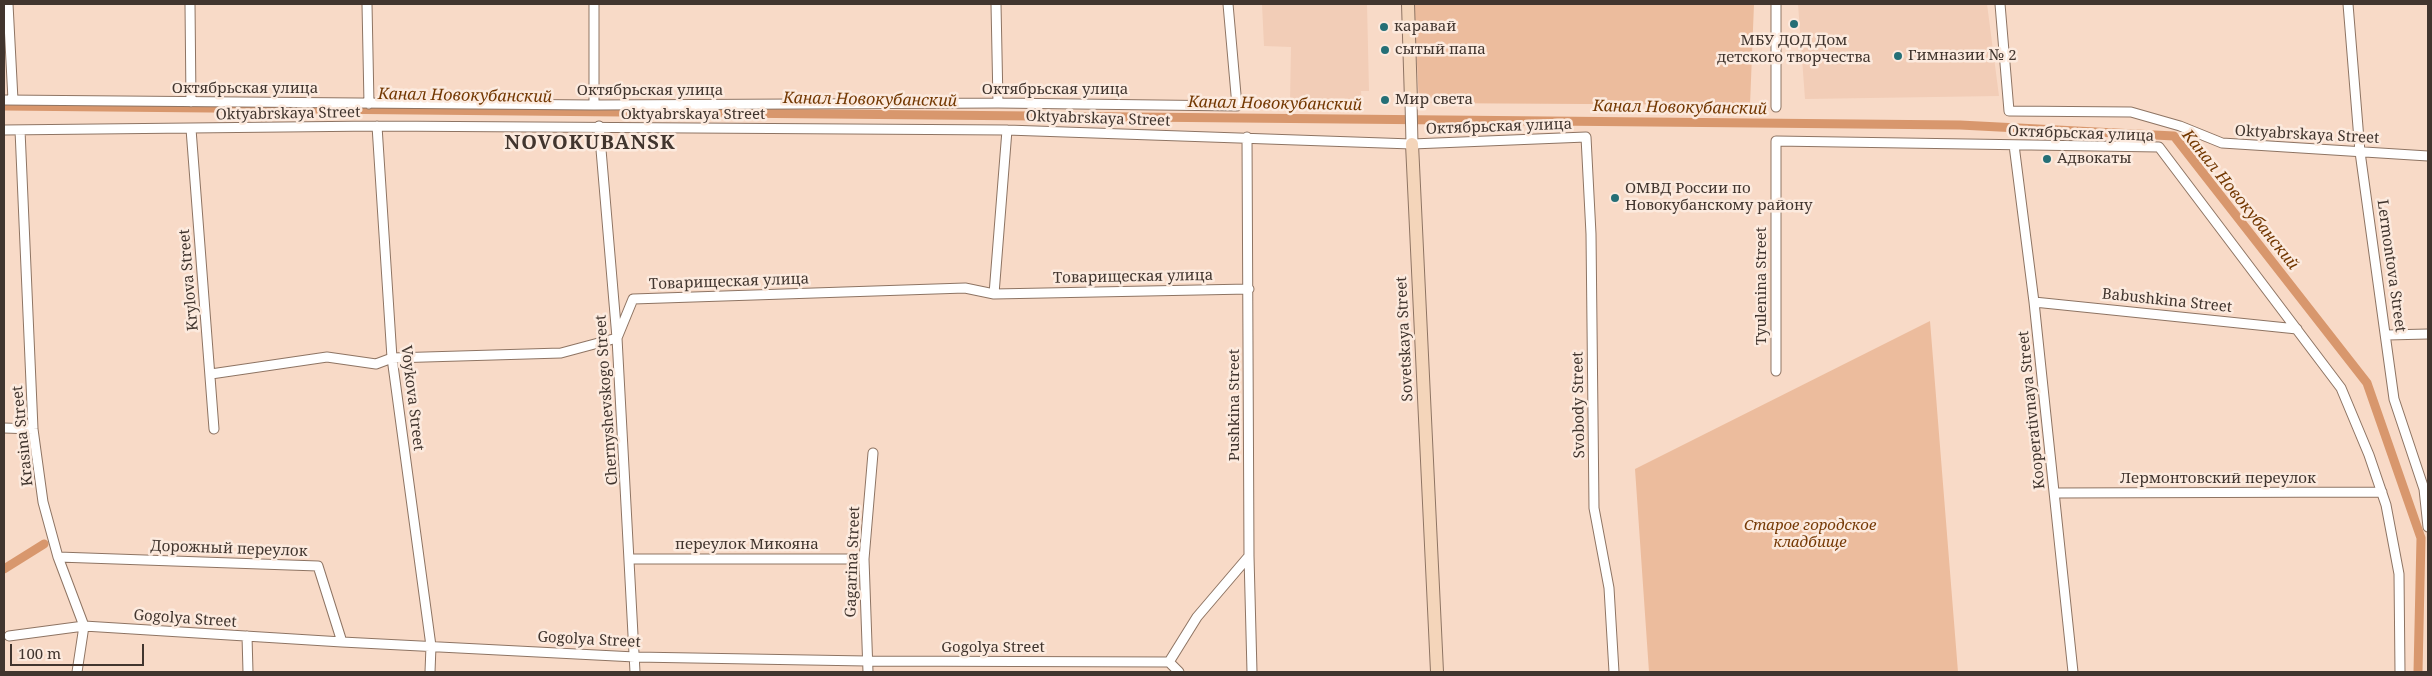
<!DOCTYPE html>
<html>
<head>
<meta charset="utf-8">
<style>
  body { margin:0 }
  #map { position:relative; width:2432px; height:676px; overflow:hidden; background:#f8dac7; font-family:"Noto Serif",serif }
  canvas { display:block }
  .frame { position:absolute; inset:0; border:5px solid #41352e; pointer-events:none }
  .scale { position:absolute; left:10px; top:644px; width:134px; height:22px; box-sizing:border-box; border:2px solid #41352e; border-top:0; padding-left:6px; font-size:15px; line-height:18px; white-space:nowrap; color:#41352e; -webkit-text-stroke:4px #fceade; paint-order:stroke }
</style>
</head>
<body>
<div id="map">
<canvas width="2432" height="676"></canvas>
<div class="frame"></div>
<div class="scale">100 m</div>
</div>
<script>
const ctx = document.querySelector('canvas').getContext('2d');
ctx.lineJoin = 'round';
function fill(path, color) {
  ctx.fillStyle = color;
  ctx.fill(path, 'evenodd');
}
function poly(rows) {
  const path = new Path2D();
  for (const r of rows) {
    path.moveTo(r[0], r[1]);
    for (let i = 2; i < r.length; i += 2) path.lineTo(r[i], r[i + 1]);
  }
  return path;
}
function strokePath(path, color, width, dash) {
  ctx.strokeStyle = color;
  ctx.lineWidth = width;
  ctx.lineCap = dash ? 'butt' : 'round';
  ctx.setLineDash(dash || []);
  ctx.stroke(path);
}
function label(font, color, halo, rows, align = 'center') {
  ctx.font = font + ' "Noto Serif",serif';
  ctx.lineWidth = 5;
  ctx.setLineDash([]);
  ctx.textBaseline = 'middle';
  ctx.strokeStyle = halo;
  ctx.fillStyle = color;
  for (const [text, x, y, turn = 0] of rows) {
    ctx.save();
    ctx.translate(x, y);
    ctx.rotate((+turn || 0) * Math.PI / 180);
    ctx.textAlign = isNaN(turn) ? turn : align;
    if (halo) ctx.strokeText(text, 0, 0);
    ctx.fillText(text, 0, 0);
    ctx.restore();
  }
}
fill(poly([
  [1262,4,1367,4,1369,91,1361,91,1362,104,1290,103,1291,47,1264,46],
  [1798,4,1987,4,1999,96,1805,99]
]), '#f2cdb7');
fill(poly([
  [1414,4,1754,4,1750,105,1419,103],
  [1930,321,1958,672,1649,672,1635,469]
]), '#ecbc9d');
strokePath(poly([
  [4,106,1960,125,2174,136,2367,383,2421,538,2418,672],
  [4,569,44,544]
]), '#d8976d', 9);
const minor = poly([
  [8,4,13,100],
  [190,4,191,102],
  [367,4,369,104],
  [996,4,998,103],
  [2000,4,2009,111,2131,112,2180,126,2222,143,2428,156],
  [2348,4,2360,152,2394,399,2424,489,2428,527],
  [4,100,594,105,998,103,1237,106,1228,4],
  [594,105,594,4],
  [1776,107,1776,4],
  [377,126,392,358,431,646,430,672],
  [599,126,617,338,635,672],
  [191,129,214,429],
  [4,130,377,126,1007,130,1412,144,1586,137,1591,234,1594,508,1609,588,1614,672],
  [20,130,33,429,43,502,58,557,84,626,77,672],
  [1247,137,1249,556,1252,672],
  [2014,145,2034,302,2073,672],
  [994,294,1007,130],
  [2034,302,2297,329],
  [2387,335,2428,334],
  [1776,371,1776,141,2159,147,2341,388,2369,455,2386,505,2399,574,2400,672],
  [211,374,327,357,376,364,392,358,561,353,617,338,633,299,965,288,994,294,1249,289],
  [4,428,33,429],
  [2055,493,2382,492],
  [58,557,318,566,342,642],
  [630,559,864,559],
  [9,636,84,626,342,642,635,657,866,661,1169,662,1197,617,1249,556],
  [247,636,248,672],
  [1169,662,1179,672],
  [868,672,864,559,873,453]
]);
const tertiary = poly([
  [1411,101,1412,144]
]);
const secondary = poly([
  [1408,4,1411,101],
  [1412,144,1437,672]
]);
strokePath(minor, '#8e7463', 11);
strokePath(tertiary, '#8e7463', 13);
strokePath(secondary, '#8e7463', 14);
strokePath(minor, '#fff', 9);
strokePath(tertiary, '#fff', 11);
strokePath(secondary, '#f4d5ba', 12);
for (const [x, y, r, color] of [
  [1794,24,5,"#256f76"],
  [1384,27,5,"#256f76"],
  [1385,50,5,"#256f76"],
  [1898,56,5,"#256f76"],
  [1385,100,5,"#256f76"],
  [2047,159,5,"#256f76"],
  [1615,198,5,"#256f76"]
]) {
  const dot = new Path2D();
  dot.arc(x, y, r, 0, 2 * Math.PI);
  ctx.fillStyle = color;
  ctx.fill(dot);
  strokePath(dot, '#fceade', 2);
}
label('15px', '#41352e', '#fceade', [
  ["каравай",1394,27],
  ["МБУ ДОД Дом",1794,41,"center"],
  ["детского творчества",1794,58,"center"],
  ["сытый папа",1395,50],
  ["Гимназии № 2",1908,56],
  ["Мир света",1395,100],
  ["Адвокаты",2057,159],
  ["ОМВД России по",1625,189],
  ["Новокубанскому району",1625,206]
], 'left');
label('15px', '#41352e', '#fceade', [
  ["Октябрьская улица",245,89],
  ["Октябрьская улица",1055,90],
  ["Октябрьская улица",650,91],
  ["Oktyabrskaya Street",288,114,-1],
  ["Oktyabrskaya Street",693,115],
  ["Oktyabrskaya Street",1098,119,2],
  ["Октябрьская улица",1499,127,-2],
  ["Октябрьская улица",2081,134,2],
  ["Oktyabrskaya Street",2307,135,3],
  ["Lermontova Street",2391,266,82],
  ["Товарищеская улица",1133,277,-1],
  ["Krylova Street",189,280,-95],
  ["Товарищеская улица",729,282,-2],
  ["Tyulenina Street",1762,286,-90],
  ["Babushkina Street",2167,301,6],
  ["Sovetskaya Street",1405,339,-93],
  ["Voykova Street",412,398,83],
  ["Chernyshevskogo Street",607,400,-94],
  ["Pushkina Street",1235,405,-90],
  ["Svobody Street",1579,405,-91],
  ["Kooperativnaya Street",2032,410,-96],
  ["Krasina Street",23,436,-96],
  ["Лермонтовский переулок",2218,479],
  ["переулок Микояна",747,545],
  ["Дорожный переулок",229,549,2],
  ["Gagarina Street",853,562,-88],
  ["Gogolya Street",185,619,4],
  ["Gogolya Street",589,640,3],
  ["Gogolya Street",993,648]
]);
label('italic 15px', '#763a06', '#fceade', [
  ["Старое городское",1810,526],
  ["кладбище",1810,543]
]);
label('italic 16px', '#723701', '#fceade', [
  ["Канал Новокубанский",465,96,1],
  ["Канал Новокубанский",870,100,1],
  ["Канал Новокубанский",1275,104,1],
  ["Канал Новокубанский",1680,108,1],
  ["Канал Новокубанский",2240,200,51]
]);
ctx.letterSpacing = '1px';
label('bold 20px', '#41352e', '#fceade', [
  ["NOVOKUBANSK",590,143]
]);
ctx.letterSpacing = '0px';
</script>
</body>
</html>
